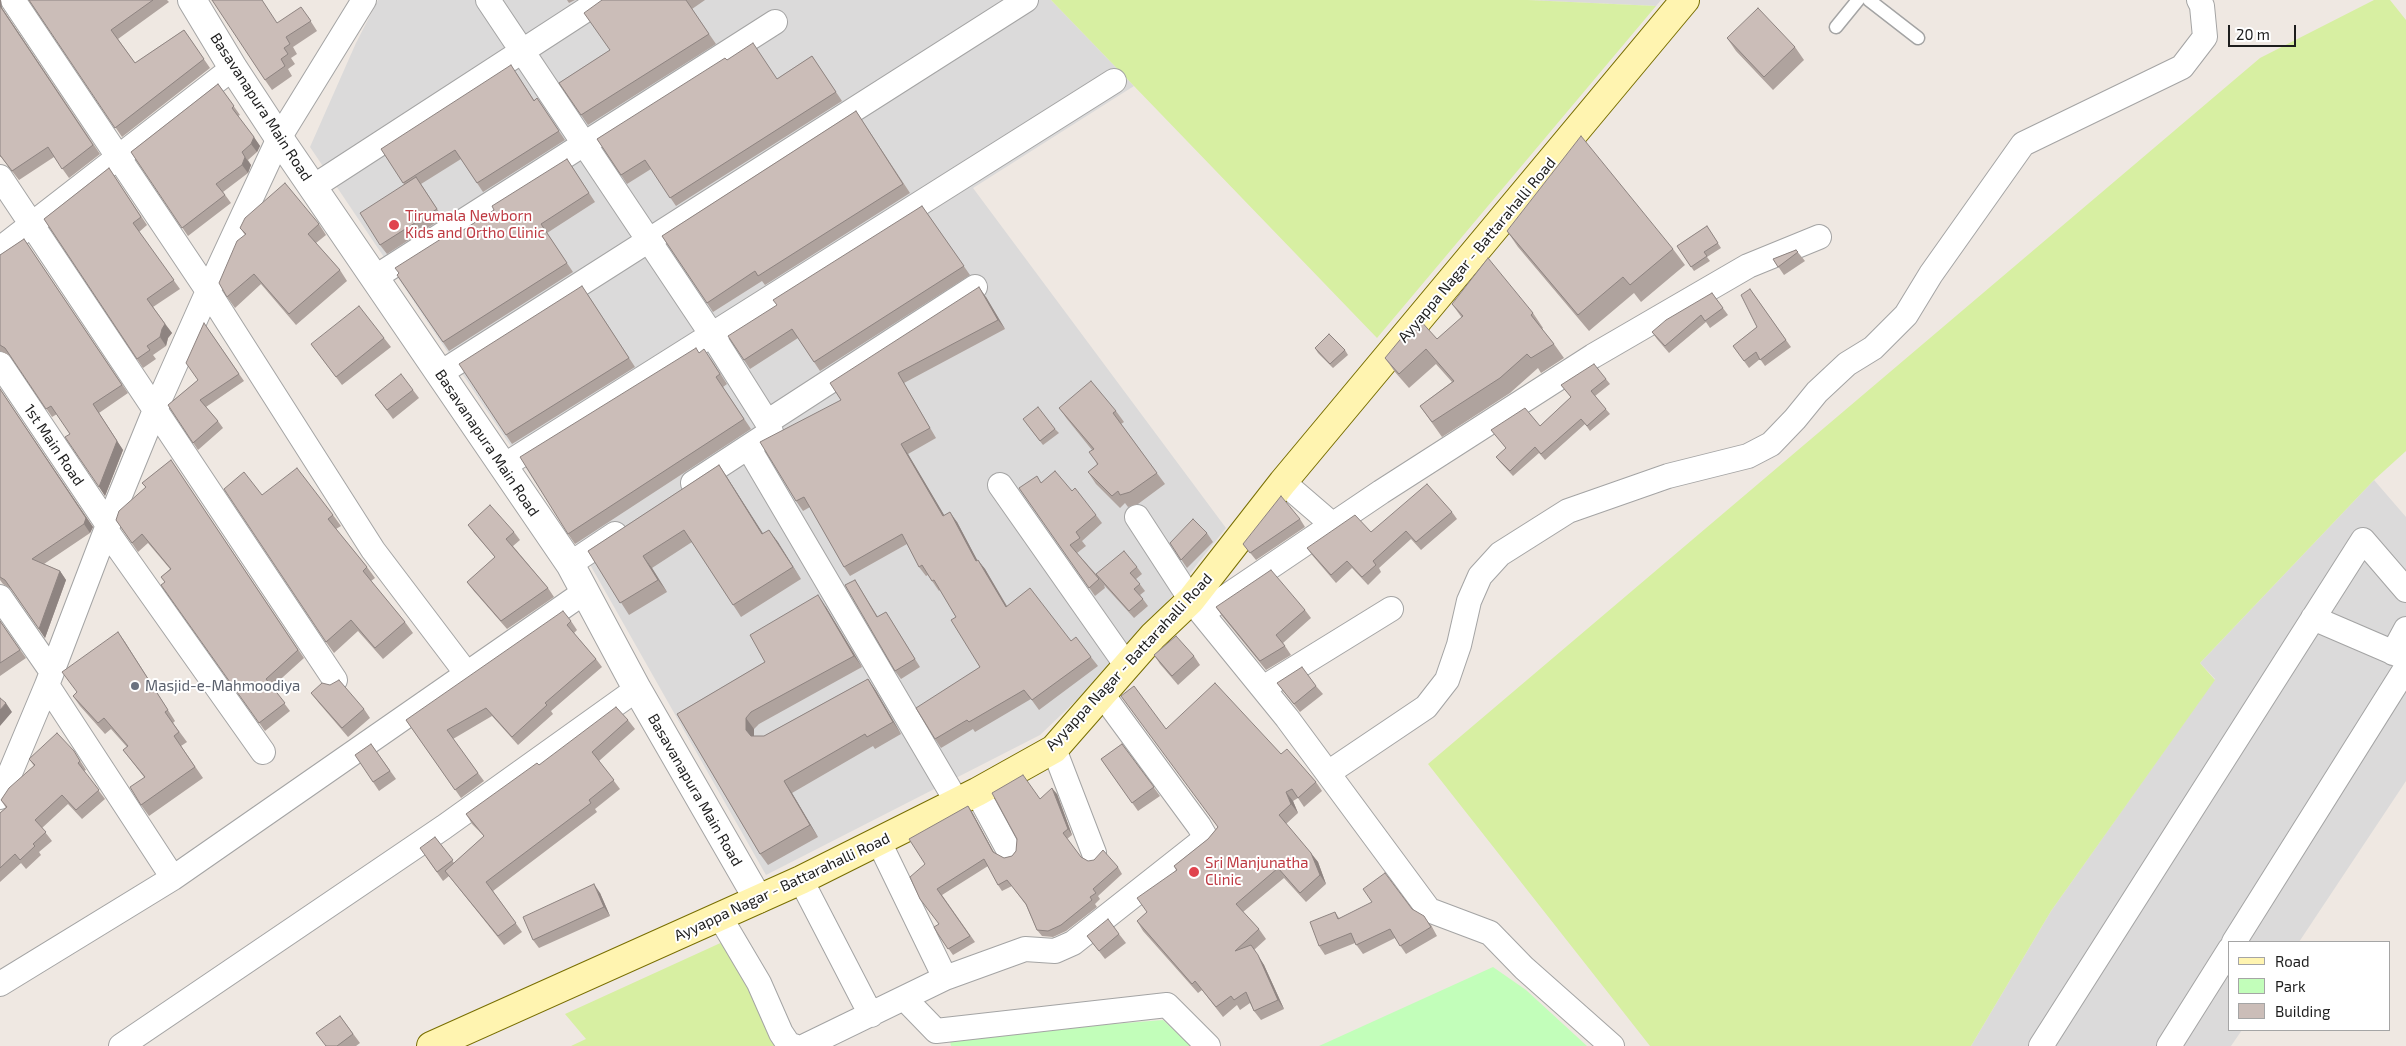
<!DOCTYPE html>
<html>
<head>
<meta charset="utf-8">
<style>
  body { margin:0 }
  #map { position:relative; width:2406px; height:1046px; overflow:hidden; background:#efe8e2; font-family:"Exo 2",sans-serif }
  canvas { display:block }
  .legend { position:absolute; left:2228px; top:941px; width:162px; height:90px; box-sizing:border-box; background:#fff; border:1px solid #a5a5a5; margin:0; padding:6px 9px; list-style:none; font-size:15px; color:#1d1d1d }
  .legend li { display:flex; align-items:center; gap:10px; height:25px }
  .legend b { width:25px; border:1px solid #a5a5a5 }
  .scale { position:absolute; left:2228px; top:25px; width:68px; height:22px; box-sizing:border-box; border:2px solid #1d1d1d; border-top:0; padding-left:6px; font-size:15px; line-height:18px; white-space:nowrap; color:#1d1d1d; -webkit-text-stroke:4px #fff; paint-order:stroke }
</style>
</head>
<body>
<div id="map">
<canvas width="2406" height="1046"></canvas>
<ul class="legend">
<li><b style="height:6px;background:#fff4b0"></b>Road</li>
<li><b style="height:14px;background:#c2feba"></b>Park</li>
<li><b style="height:14px;background:#cbbdb8"></b>Building</li>
</ul>
<div class="scale">20 m</div>
</div>
<script>
const ctx = document.querySelector('canvas').getContext('2d');
ctx.lineJoin = 'round';
function fill(path, color) {
  ctx.fillStyle = color;
  ctx.fill(path, 'evenodd');
}
function poly(rows) {
  const path = new Path2D();
  for (const r of rows) {
    path.moveTo(r[0], r[1]);
    for (let i = 2; i < r.length; i += 2) path.lineTo(r[i], r[i + 1]);
  }
  return path;
}
function strokePath(path, color, width, dash) {
  ctx.strokeStyle = color;
  ctx.lineWidth = width;
  ctx.lineCap = dash ? 'butt' : 'round';
  ctx.setLineDash(dash || []);
  ctx.stroke(path);
}
function label(font, color, halo, rows, align = 'center') {
  ctx.font = font + ' "Exo 2",sans-serif';
  ctx.lineWidth = 4;
  ctx.setLineDash([]);
  ctx.textBaseline = 'middle';
  ctx.strokeStyle = halo;
  ctx.fillStyle = color;
  for (const [text, x, y, turn = 0] of rows) {
    ctx.save();
    ctx.translate(x, y);
    ctx.rotate((+turn || 0) * Math.PI / 180);
    ctx.textAlign = isNaN(turn) ? turn : align;
    if (halo) ctx.strokeText(text, 0, 0);
    ctx.fillText(text, 0, 0);
    ctx.restore();
  }
}
fill(poly([
  [378,0,1051,0,1134,86,973,188,1226,528,1128,651,1040,735,766,875,588,561,310,147,356,43],
  [1528,0,1661,0,1656,6],
  [2374,480,2406,517,2406,781,2299,942,2230,942,2230,1030,2242,1030,2231,1046,1971,1046,2051,911,2215,679,2200,663]
]), '#dbdada');
fill(poly([
  [1051,0,1528,0,1656,6,1377,338],
  [2374,0,2390,0,2406,20,2406,451,2374,480,2200,663,2215,680,2051,911,1971,1046,1650,1046,1428,764,2260,58],
  [727,940,785,1046,571,1046,586,1039,565,1014]
]), '#d7efa2');
fill(poly([
  [1493,967,1526,990,1587,1046,1319,1046],
  [1163,1020,1191,1046,951,1046,949,1037]
]), '#c2feba');
const service = poly([
  [1869,0,1918,38],
  [1836,27,1858,0]
]);
const minor = poly([
  [13,0,208,291,373,550,467,674],
  [488,0,712,335,767,422],
  [0,177,335,680],
  [313,187,601,0],
  [0,249,233,68],
  [374,278,775,22],
  [0,364,108,525],
  [439,374,1026,0],
  [748,447,957,802],
  [502,467,1114,81],
  [1283,482,1333,525],
  [693,483,771,432,767,422,975,287],
  [1000,485,1127,666],
  [1137,517,1191,600,1287,718,1429,910,1490,933,1524,968,1612,1046],
  [106,530,263,752],
  [570,564,615,534],
  [0,597,52,672],
  [1202,613,1381,492,1593,356,1748,266,1819,237],
  [2313,618,2406,658],
  [2393,653,2406,629],
  [47,685,173,878],
  [1263,688,1391,609],
  [1054,749,1094,853],
  [1328,773,1426,707,1447,680,1459,645,1469,601,1480,576,1500,554,1568,511,1668,476,1748,456,1771,444,1795,419,1817,392,1847,364,1873,348,1906,315,1931,274,2023,144,2182,67,2205,37,2202,6,2199,0],
  [977,792,1009,851],
  [0,797,47,685,108,525,155,410,208,291,279,138,364,0],
  [879,842,945,978],
  [801,880,871,1015],
  [720,917,759,983,781,1033,789,1045,794,1046],
  [2234,942,2406,668],
  [0,984,173,878,586,591],
  [904,998,936,1031,1167,1005,1208,1046],
  [121,1046,444,827,637,689],
  [805,1046,945,978,1025,949,1055,951,1073,943,1206,838,1199,826,1102,694],
  [2041,1046,2363,540,2406,590],
  [2169,1046,2230,949]
]);
const tertiary = poly([
  [192,0,233,68,279,138,570,564,637,689,758,899]
]);
const secondary = poly([
  [431,1046,801,880,977,792,1054,749,1153,636,1191,600,1283,482,1685,0]
]);
strokePath(service, '#a4a4a4', 15);
strokePath(minor, '#a4a4a4', 26);
strokePath(tertiary, '#a4a4a4', 30);
strokePath(secondary, '#786e00', 30);
strokePath(service, '#fff', 12);
strokePath(minor, '#fff', 24);
strokePath(tertiary, '#fff', 28);
strokePath(secondary, '#fff4b0', 28);
fill(poly([
  [0,0,2,8,100,154,69,178,54,157,19,180,1,157,0,157],
  [29,0,167,0,169,2,118,39,135,63,184,30,210,68,122,137],
  [567,0,575,0,569,3],
  [602,0,705,0,692,9,716,44,588,125,559,83,610,50],
  [308,17,317,31,293,47,297,54,291,58,295,64,288,69,292,76,272,90,265,80,277,23],
  [1727,38,1795,47,1804,60,1773,90,1736,51],
  [812,56,842,101,676,206,651,169,627,184,597,139,727,60,777,79],
  [517,74,534,100,537,98,565,140,483,192,461,159,421,184,443,218,387,254,380,245,404,184,381,149],
  [218,84,240,115,238,116,260,146,257,152,248,160,251,165,248,173,223,192,231,203,188,236,131,152],
  [856,111,910,193,765,285,762,281,713,312,662,236],
  [567,159,595,202,547,233,573,272,449,351,397,275,494,210],
  [109,168,147,225,139,232,180,289,153,307,172,333,168,338,166,346,153,355,156,359,143,368,44,219],
  [922,206,970,275,820,371,798,338,750,369,744,360,777,305],
  [319,224,326,235,316,243,340,270,347,281,296,325,261,284,235,308,227,297,245,235,240,228],
  [1707,226,1721,248,1707,257,1710,261,1694,271,1677,246],
  [1507,231,1673,249,1685,265,1641,302,1634,293,1589,331,1518,247],
  [24,239,128,393,99,413,123,450,105,496,70,434,57,414,52,417,11,356,0,351,0,255],
  [1796,250,1805,261,1784,275,1773,259],
  [1750,289,1791,347,1765,366,1760,359,1749,368,1733,346,1757,327],
  [1712,293,1728,315,1710,328,1706,322,1669,353,1657,339,1652,332],
  [588,295,635,367,512,444,506,435],
  [986,297,1005,329,904,383,936,438,908,454,944,515,957,522,977,560,985,569,1007,606,1071,641,1091,657,1098,666,1039,710,1031,699,975,732,973,729,941,748,935,739,980,667,956,617,940,590,939,591,928,575,926,576,919,567,907,544,850,576,844,567,810,507,803,511,796,501,841,400],
  [1452,304,1533,313,1543,328,1542,329,1554,344,1564,358,1541,373,1538,368,1510,393,1442,437,1420,406,1452,382,1436,364,1409,388,1395,372,1385,358,1437,339,1462,318],
  [204,323,244,381,206,407,218,421,223,428,198,450,168,405,198,380],
  [384,338,391,347,342,385,311,344],
  [1315,348,1345,350,1348,355,1333,368,1318,353],
  [699,352,711,359,727,384,723,387,751,429,575,544,568,534],
  [1606,379,1610,384,1595,396,1610,414,1590,431,1585,424,1545,460,1539,453,1513,476,1500,462,1496,457,1506,448,1491,430,1540,426,1571,397,1561,385],
  [0,389,93,527,90,533,44,564,60,571,66,580,45,638,11,589,3,584,0,580],
  [413,390,419,398,393,419,375,395],
  [1059,408,1116,411,1124,422,1121,424,1165,484,1138,504,1128,507,1125,503,1120,508,1096,484,1088,472,1097,465,1092,450,1067,419],
  [1026,423,1055,429,1059,433,1043,445],
  [171,460,304,658,272,687,290,711,265,731,161,585,165,582,161,577,170,569,148,543,138,552,116,520,146,488,142,483],
  [719,465,763,534,769,530,801,579,741,617,692,542,652,568,667,592,629,615,588,551],
  [1041,483,1072,491,1096,515,1102,523,1082,541,1086,546,1077,553,1096,574,1137,567,1142,574,1136,579,1145,591,1140,595,1148,606,1134,618,1104,585,1105,588,1095,596,1019,488],
  [262,495,333,515,341,526,336,529,367,567,375,578,371,581,405,622,413,633,383,659,358,631,334,653,326,642],
  [1452,512,1457,519,1421,550,1411,539,1379,568,1381,572,1368,585,1352,568,1336,583,1312,555,1307,548],
  [1300,519,1305,527,1256,560,1243,544],
  [468,525,514,532,520,540,513,546,548,588,554,597,507,629,473,590,467,582,495,557,474,533],
  [1207,533,1213,542,1187,568,1170,543],
  [855,580,878,617,891,620,920,667,901,679,895,671],
  [826,607,862,667,759,724,754,729,754,736,764,736,868,679,876,691,901,734,875,749,873,746,792,793,818,837,768,865,760,854,677,714,765,662],
  [1216,607,1305,610,1311,618,1283,643,1291,655,1266,670,1222,616],
  [0,621,26,658,0,676],
  [571,621,577,630,574,633,596,659,602,667,551,711,553,714,518,745,492,716,453,739,484,781,461,798,406,720],
  [118,632,175,721,173,723,187,742,181,746,203,778,149,816,141,805,144,777,123,750,127,747,111,729,105,734,80,706,73,696,77,693],
  [1154,655,1194,656,1200,665,1178,685,1160,664],
  [1277,683,1316,686,1323,694,1300,712],
  [311,693,364,709,370,718,348,737,318,702],
  [628,720,635,729,599,761,620,789,595,809,597,812,493,891,522,932,504,945,449,876,443,881,426,857,435,837,454,863,484,836,472,824,466,814,539,765],
  [1166,729,1281,754,1316,782,1322,791,1304,807,1298,798,1293,801,1298,813,1286,824,1318,862,1326,884,1306,902,1284,878,1243,912,1259,929,1266,939,1254,950,1264,965,1284,1009,1261,1020,1254,1011,1250,1003,1240,1010,1237,1005,1223,1017,1202,990,1198,993,1143,931,1137,921,1147,912,1176,870,1174,866,1208,839,1218,827],
  [371,744,396,779,379,791,373,782],
  [1122,744,1160,796,1138,811,1101,759],
  [74,751,86,770,84,771,105,799,82,819,68,804,42,828,52,841,39,852,41,855,26,869,21,863,0,882,0,813,6,808,1,800,34,766,29,759],
  [1057,794,1072,835,1067,839,1081,857,1088,861,1118,867,1122,874,1098,896,1100,899,1095,904,1097,907,1066,931,1053,937,1042,936,1037,930,1026,905,1012,886,1002,891,998,885,988,866,942,895,975,942,953,955,938,934,939,924,925,864,968,806,972,812,994,853,1004,858,1012,856,1016,851,1040,799],
  [600,893,610,916,539,948,533,940],
  [1412,909,1431,925,1437,936,1406,954,1395,938,1363,954,1355,943,1325,955,1319,946,1335,912,1339,918],
  [1119,934,1126,943,1105,959,1087,936],
  [340,1016,360,1043,356,1046,325,1046]
]), '#afa39e');
fill(poly([
  [0,0,1,0,2,8,100,154,0,6],
  [254,137,260,146,257,152,251,144],
  [245,157,251,165,248,173,242,165],
  [979,287,986,297,1005,329,998,320],
  [165,324,172,333,168,338,166,346,160,337,162,329],
  [0,389,93,527,90,533,84,524],
  [93,404,123,450,105,496,99,487],
  [901,444,908,454,950,525,943,516],
  [719,465,727,477,771,546,762,534],
  [950,512,957,522,983,571,976,561],
  [769,530,778,542,801,579,793,567],
  [643,556,652,568,667,592,658,580],
  [978,560,985,569,1013,617,1006,607],
  [60,571,66,580,45,638,39,629],
  [818,595,826,607,862,667,854,656],
  [118,632,125,642,175,721,168,710],
  [868,679,876,691,901,734,893,722],
  [6,703,12,712,0,726,0,710],
  [746,718,754,729,754,742,746,730],
  [784,781,792,793,818,837,810,825],
  [1052,788,1057,794,1072,835,1068,829],
  [1286,792,1293,801,1298,813,1291,804],
  [968,806,972,812,997,858,993,852],
  [1311,853,1318,862,1326,884,1320,875],
  [594,884,600,893,610,916,604,907],
  [1258,955,1264,965,1284,1009,1278,1000]
]), '#8e8481');
const building = poly([
  [29,0,153,0,111,30,135,63,184,30,204,59,115,128,29,0],
  [212,0,262,0,277,23,301,7,311,21,286,37,290,44,284,48,288,54,281,59,285,66,265,80,212,0],
  [602,0,686,0,709,34,581,115,559,83,610,50,584,13,602,0],
  [0,6,93,145,62,169,48,147,12,171,0,155,0,6],
  [1758,8,1795,47,1764,77,1727,38,1758,8],
  [753,43,777,79,812,56,836,92,670,198,645,160,621,175,597,139,725,58,727,60,753,43],
  [511,65,534,101,537,98,559,131,477,183,455,150,403,183,381,149,511,65],
  [218,84,234,106,232,108,254,137,251,144,242,152,245,157,242,165,216,184,225,195,182,228,131,152,218,84],
  [856,111,903,184,758,276,755,271,707,303,662,236,856,111],
  [1581,136,1673,249,1630,285,1623,277,1578,315,1507,231,1581,136],
  [567,159,589,193,541,224,567,263,443,342,397,275,399,273,395,268,452,232,454,236,494,210,492,206,567,159],
  [109,168,141,217,133,223,174,280,147,299,165,324,162,329,160,337,147,346,150,350,137,359,44,219,109,168],
  [416,177,437,209,380,245,360,213,416,177],
  [285,183,319,224,308,234,340,270,289,314,254,274,227,297,219,283,237,241,246,234,240,228,245,218,285,183],
  [922,206,964,266,814,362,792,329,744,360,728,336,777,305,773,300,922,206],
  [1707,226,1718,243,1704,252,1707,256,1691,267,1677,246,1707,226],
  [24,239,122,385,93,404,117,441,99,487,65,437,70,434,51,406,46,409,5,348,0,345,0,255,24,239],
  [1796,250,1798,252,1778,267,1773,259,1796,250],
  [1488,258,1533,313,1531,315,1554,344,1531,358,1527,354,1500,378,1432,422,1420,406,1454,381,1426,349,1399,374,1385,358,1418,318,1437,339,1463,316,1452,304,1488,258],
  [582,286,629,358,506,435,459,364,582,286],
  [979,287,998,320,898,373,930,428,901,444,943,516,950,512,976,561,978,560,1006,607,1030,588,1071,641,1076,637,1091,657,1032,700,1024,690,969,722,967,720,935,739,916,708,980,667,951,620,956,617,934,580,932,581,922,565,919,567,902,534,844,567,804,497,796,501,760,442,841,400,830,383,979,287],
  [1750,289,1786,340,1760,360,1756,352,1744,361,1733,346,1757,327,1741,295,1750,289],
  [1712,293,1723,308,1705,321,1701,315,1665,346,1652,332,1666,320,1712,293],
  [359,306,384,338,336,377,311,344,359,306],
  [204,323,239,374,200,400,218,421,193,443,168,405,198,380,186,363,204,323],
  [1329,334,1345,350,1330,364,1315,348,1329,334],
  [696,348,699,353,704,349,720,374,716,377,744,419,568,534,520,457,696,348],
  [1594,364,1606,379,1591,391,1606,409,1587,426,1581,419,1541,454,1535,447,1510,471,1496,457,1506,448,1491,430,1525,408,1540,426,1571,397,1561,385,1594,364],
  [401,374,413,390,387,410,375,395,401,374],
  [1091,381,1116,411,1113,413,1157,473,1130,492,1120,495,1118,491,1112,496,1088,472,1098,464,1089,452,1094,449,1059,408,1091,381],
  [0,389,86,518,84,524,32,559,60,571,39,629,5,580,0,577,0,389],
  [1038,407,1055,429,1040,441,1023,419,1038,407],
  [171,460,298,650,266,679,285,703,259,723,161,585,165,582,161,577,171,569,142,534,132,543,116,520,119,511,146,487,142,483,171,460],
  [719,465,762,534,769,530,793,567,733,605,684,530,643,556,658,580,620,603,588,551,719,465],
  [297,468,333,515,328,519,367,567,363,571,405,622,375,648,351,620,326,642,224,489,244,472,262,495,297,468],
  [1055,471,1072,491,1075,488,1096,515,1076,532,1080,538,1070,545,1099,579,1089,588,1019,488,1037,476,1041,483,1055,471],
  [1427,484,1452,512,1416,542,1406,531,1373,561,1376,565,1362,577,1347,561,1331,575,1307,548,1355,515,1371,532,1427,484],
  [1281,496,1300,519,1250,553,1243,544,1281,496],
  [490,505,514,532,506,539,548,588,501,621,467,582,495,557,468,525,490,505],
  [1193,519,1207,533,1181,560,1170,543,1193,519],
  [1124,551,1137,567,1130,573,1140,584,1134,589,1143,599,1129,611,1096,574,1124,551],
  [1271,570,1305,610,1276,635,1285,646,1260,661,1216,607,1271,570],
  [855,580,877,617,886,612,915,659,895,671,845,585,855,580],
  [818,595,854,656,751,712,746,718,746,730,751,736,764,736,868,679,893,722,867,737,865,734,784,781,810,825,760,854,677,714,765,662,750,635,818,595],
  [563,611,571,621,567,625,596,659,545,703,547,705,512,737,486,708,447,730,478,773,455,790,406,720,563,611],
  [0,621,20,650,0,663,0,621],
  [118,632,168,710,165,712,179,732,174,736,195,767,141,805,130,787,145,777,123,750,128,746,104,718,98,723,73,696,77,692,62,672,118,632],
  [1176,636,1194,656,1172,676,1154,655,1176,636],
  [1302,667,1316,686,1294,704,1277,683,1302,667],
  [339,680,364,709,342,728,311,693,322,683,330,685,339,680],
  [1215,683,1281,754,1287,749,1316,782,1298,798,1292,789,1286,792,1291,804,1279,815,1311,853,1320,875,1300,893,1278,868,1236,904,1259,929,1235,951,1251,945,1258,955,1278,1000,1254,1011,1246,992,1234,1000,1231,996,1216,1007,1195,981,1192,984,1137,921,1147,912,1137,898,1177,870,1174,866,1208,839,1218,827,1121,696,1134,686,1166,729,1215,683],
  [0,698,6,703,0,710,0,698],
  [616,707,628,720,592,752,614,780,589,800,591,803,486,882,516,923,498,936,445,871,484,836,466,814,537,763,539,765,616,707],
  [57,733,74,751,80,761,78,763,99,790,76,810,62,795,35,820,46,832,33,844,35,846,20,860,15,854,0,868,0,813,7,807,1,800,9,788,35,765,29,759,57,733],
  [371,744,390,771,373,782,355,755,371,744],
  [1122,744,1154,787,1132,803,1101,759,1122,744],
  [1023,775,1040,799,1052,788,1068,829,1063,833,1081,857,1088,861,1094,860,1103,850,1118,867,1093,889,1096,893,1090,897,1092,900,1061,925,1048,931,1037,930,1026,904,1007,880,998,885,984,859,937,889,970,936,948,949,938,934,934,927,939,924,920,899,910,877,925,864,909,839,968,806,993,852,1004,858,1012,856,1016,851,1017,839,992,793,1023,775],
  [435,837,453,860,437,872,420,848,435,837],
  [1385,873,1412,909,1424,916,1431,927,1400,946,1390,929,1356,945,1351,933,1319,946,1310,922,1335,912,1338,919,1372,902,1363,889,1385,873],
  [594,884,604,907,533,940,523,917,594,884],
  [1108,919,1119,934,1099,951,1087,936,1108,919],
  [340,1016,353,1034,337,1046,326,1046,316,1033,340,1016]
]);
fill(building, '#cbbdb8');
strokePath(building, '#8e8481', 1);
for (const [x, y, r, color] of [
  [394,225,6,"#e0444e"],
  [135,686,5,"#6b7280"],
  [1194,872,6,"#e0444e"]
]) {
  const dot = new Path2D();
  dot.arc(x, y, r, 0, 2 * Math.PI);
  ctx.fillStyle = color;
  ctx.fill(dot);
  strokePath(dot, '#fff', 2);
}
label('15px', '#1d1d1d', '#fff', [
  ["Basavanapura Main Road",261,107,57],
  ["Ayyappa Nagar - Battarahalli Road",1477,250,-50],
  ["Basavanapura Main Road",487,443,56],
  ["1st Main Road",54,445,56],
  ["Ayyappa Nagar - Battarahalli Road",1129,662,-47],
  ["Basavanapura Main Road",695,790,60],
  ["Ayyappa Nagar - Battarahalli Road",782,887,-25]
]);
label('15px', '#be3a42', '#fff', [
  ["Tirumala Newborn",405,216],
  ["Kids and Ortho Clinic",405,233],
  ["Sri Manjunatha",1205,863],
  ["Clinic",1205,880]
], 'left');
label('15px', '#5b616d', '#fff', [
  ["Masjid-e-Mahmoodiya",145,686]
], 'left');
</script>
</body>
</html>
